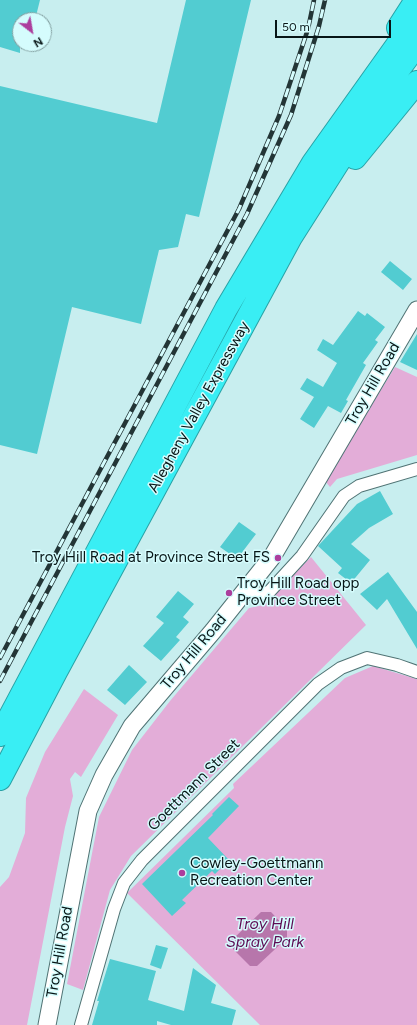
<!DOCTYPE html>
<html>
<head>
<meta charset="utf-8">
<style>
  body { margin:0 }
  #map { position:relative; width:417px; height:1025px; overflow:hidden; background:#c8eeef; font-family:Figtree,sans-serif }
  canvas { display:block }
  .north { position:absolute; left:12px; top:12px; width:40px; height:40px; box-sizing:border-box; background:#d5fcfd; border:1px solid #83a0a1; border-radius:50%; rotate:149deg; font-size:11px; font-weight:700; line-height:16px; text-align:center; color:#071516 }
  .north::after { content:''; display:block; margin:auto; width:14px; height:18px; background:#ac3e9d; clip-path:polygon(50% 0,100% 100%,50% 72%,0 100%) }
  .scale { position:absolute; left:275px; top:20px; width:116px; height:18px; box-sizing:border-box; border:2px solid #071516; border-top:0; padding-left:5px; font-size:12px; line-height:14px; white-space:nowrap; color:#071516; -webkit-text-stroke:3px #d5fcfd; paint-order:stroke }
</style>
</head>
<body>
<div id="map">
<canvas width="417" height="1025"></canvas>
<div class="north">N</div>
<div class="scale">50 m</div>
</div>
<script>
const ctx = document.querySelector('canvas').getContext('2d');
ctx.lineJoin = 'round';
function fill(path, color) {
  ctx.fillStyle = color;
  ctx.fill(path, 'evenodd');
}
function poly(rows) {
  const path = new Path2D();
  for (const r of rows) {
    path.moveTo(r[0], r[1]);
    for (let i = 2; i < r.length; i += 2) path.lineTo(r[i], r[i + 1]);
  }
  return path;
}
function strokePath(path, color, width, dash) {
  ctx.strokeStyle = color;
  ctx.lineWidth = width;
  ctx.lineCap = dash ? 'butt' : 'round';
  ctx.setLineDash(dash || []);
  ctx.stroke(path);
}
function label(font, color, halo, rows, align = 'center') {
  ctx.font = font + ' Figtree,sans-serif';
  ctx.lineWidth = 3;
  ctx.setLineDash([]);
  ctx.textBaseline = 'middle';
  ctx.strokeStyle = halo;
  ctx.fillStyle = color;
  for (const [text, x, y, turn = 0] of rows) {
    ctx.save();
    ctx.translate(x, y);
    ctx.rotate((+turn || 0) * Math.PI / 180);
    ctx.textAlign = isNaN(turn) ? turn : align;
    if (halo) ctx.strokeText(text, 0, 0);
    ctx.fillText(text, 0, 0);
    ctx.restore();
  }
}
fill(poly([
  [395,367,417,377,417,455,337,479,330,487,325,481],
  [311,557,366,625,131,856,110,890,83,990,67,984,99,817,132,750,170,701,249,608,264,605],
  [373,666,417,679,417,1025,260,1025,127,893,234,788,233,784,345,678],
  [84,689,118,715,81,777,75,772,70,779,73,796,65,827,27,1025,0,1025,0,887,9,877,25,833,26,798,45,752]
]), '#e3add8');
fill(poly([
  [261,912,271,912,287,929,287,938,257,966,250,966,233,949,232,940]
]), '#b776ab');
fill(poly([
  [0,0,40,0,35,20,20,20,20,53,0,47],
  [186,0,251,0,199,217,186,214,178,247,159,250,141,324,72,307,37,454,0,445,0,86,157,123],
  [390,261,412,279,403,290,381,272],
  [358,311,365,316,367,313,385,327,375,340,378,342,363,363,366,365,346,400,348,401,341,413,328,406,314,428,300,419,314,397,300,389,307,378,323,387,337,363,317,350,323,339,333,345],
  [417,334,417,370,400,362],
  [380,491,393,514,369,528,351,544,370,560,351,583,338,573,342,568,318,546,357,504],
  [239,522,256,534,237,559,220,547],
  [388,572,417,612,417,649,387,599,377,610,360,594],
  [178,591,194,604,183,617,189,622,176,637,180,640,161,661,143,646,164,623,156,617],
  [129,665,147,682,125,705,107,690],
  [229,797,239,806,208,838,229,860,215,874,212,871,182,900,186,903,172,916,142,884,213,815,212,814],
  [156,945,168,948,161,969,150,965],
  [110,959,156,971,148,1000,184,1011,193,968,216,985,211,1003,236,1010,232,1025,171,1025,157,1021,157,1025,92,1025,99,1001,97,1001]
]), '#52ccd1');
const street = poly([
  [247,586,257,594,269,592,302,556,344,496,359,486,417,469],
  [81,1025,114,909,124,883,142,860,318,684,341,668,367,658,397,665,417,672]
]);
const secondary = poly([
  [47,1025,88,811,104,775,132,726,213,631,272,557,417,310]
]);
const highway = poly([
  [398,28,416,0],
  [355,158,417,82],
  [0,735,226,309,313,163,417,17],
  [0,779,56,672,291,237,388,84,417,45]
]);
strokePath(street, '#507374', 14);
strokePath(secondary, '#507374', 19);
strokePath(highway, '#28a2a6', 24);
strokePath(street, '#fff', 12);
strokePath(secondary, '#fff', 17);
strokePath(highway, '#39eef4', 22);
const rail = poly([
  [0,658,239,209,279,116,308,29,314,0],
  [0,681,247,214,291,115,319,26,325,0]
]);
strokePath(rail, '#233536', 4.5);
strokePath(rail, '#d5fcfd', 3, [9]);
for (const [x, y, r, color] of [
  [278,558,4,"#ac3e9d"],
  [229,593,4,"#ac3e9d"],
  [182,873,4,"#ac3e9d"]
]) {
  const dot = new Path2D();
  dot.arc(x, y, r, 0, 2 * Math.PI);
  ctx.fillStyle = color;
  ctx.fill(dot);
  strokePath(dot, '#d5fcfd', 1.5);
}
label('15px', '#071516', '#d5fcfd', [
  ["Troy Hill Road",373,384,-60],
  ["Allegheny Valley Expressway",199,407,-61],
  ["Troy Hill Road",194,652,-50],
  ["Goettmann Street",194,785,-45],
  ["Troy Hill Road",60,952,-80]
]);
label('15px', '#071516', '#d5fcfd', [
  ["Troy Hill Road at Province Street FS",270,558,"right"],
  ["Troy Hill Road opp",237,584],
  ["Province Street",237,601],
  ["Cowley-Goettmann",190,864],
  ["Recreation Center",190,881]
], 'left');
label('italic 16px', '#5c0b53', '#d5fcfd', [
  ["Troy Hill",265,924],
  ["Spray Park",265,942]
]);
</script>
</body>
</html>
